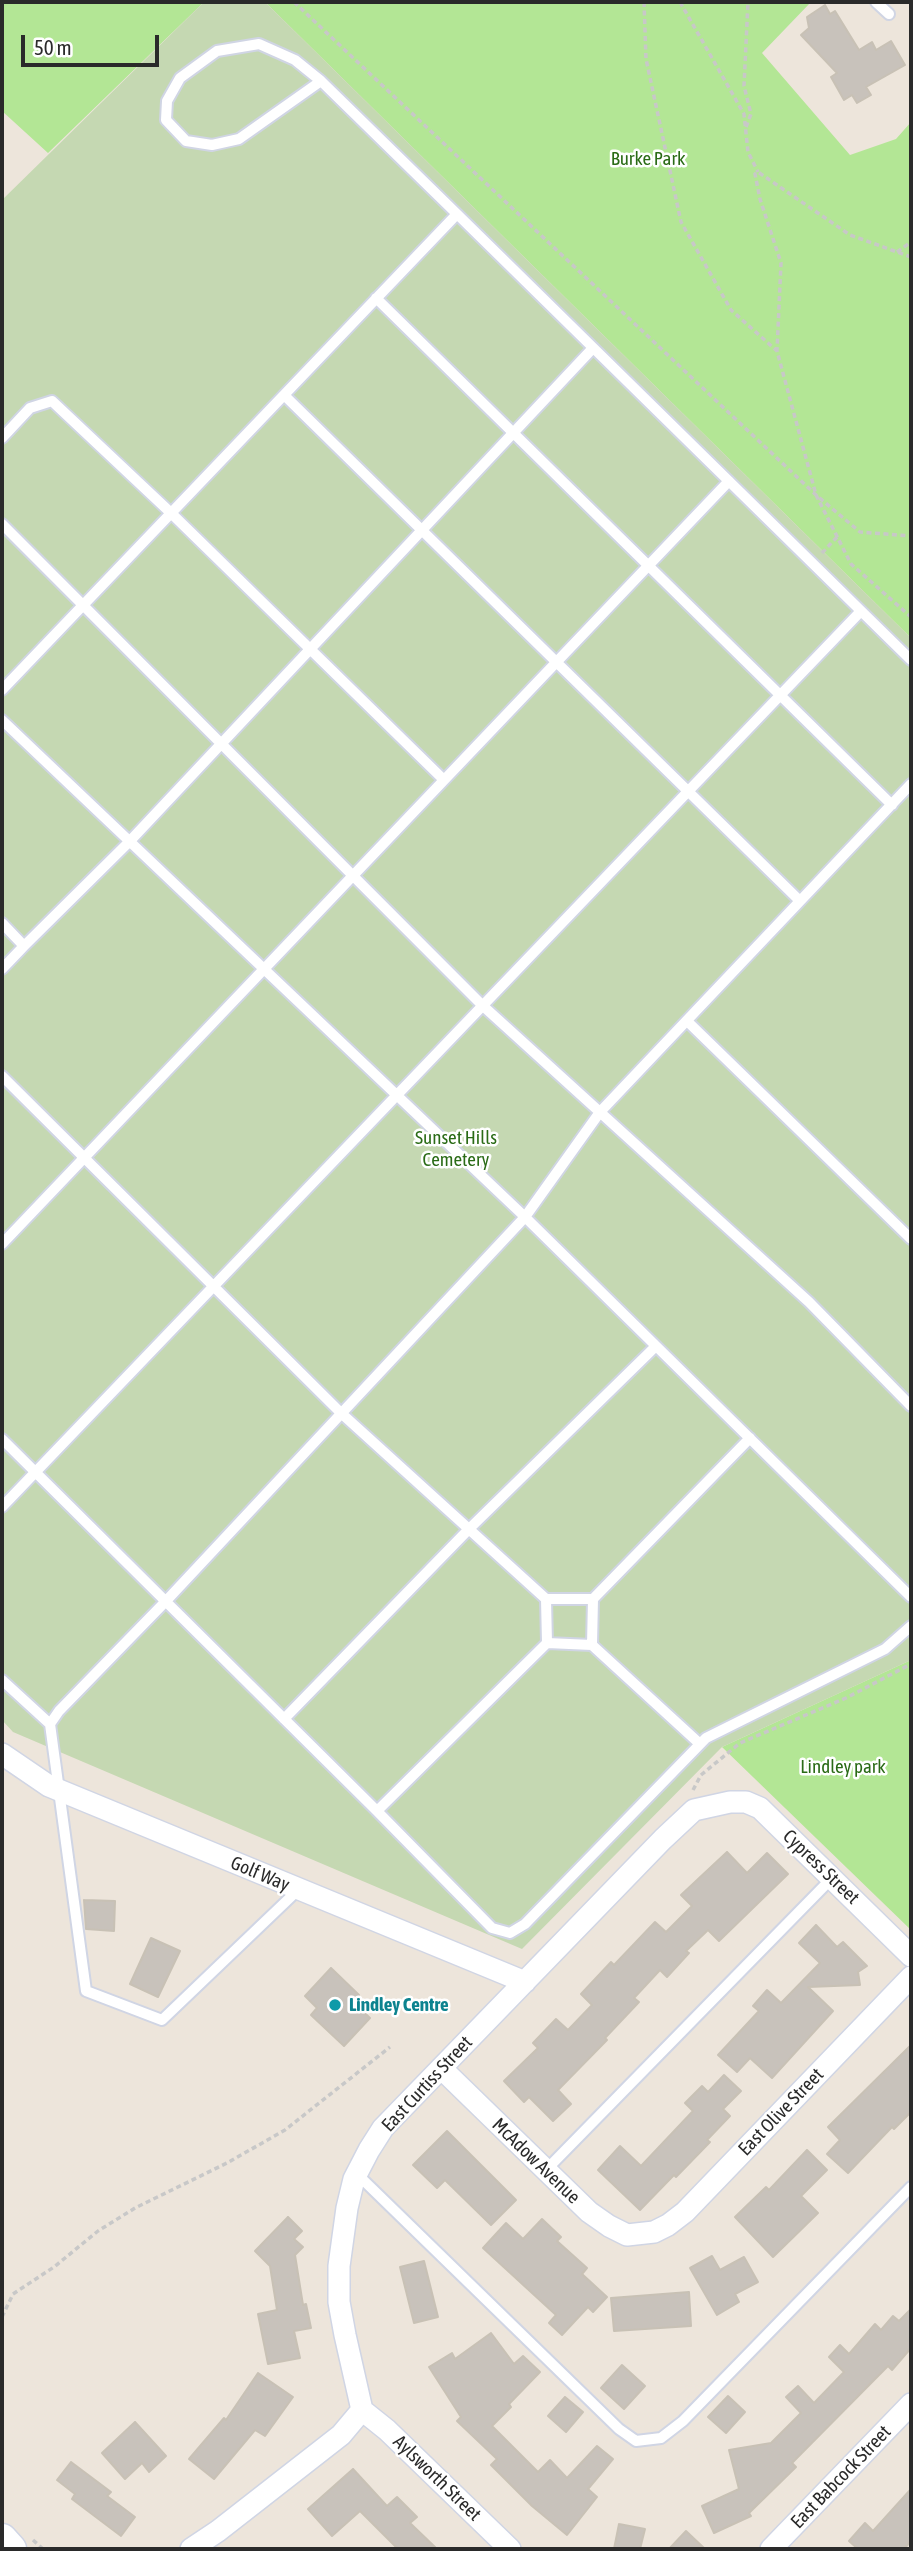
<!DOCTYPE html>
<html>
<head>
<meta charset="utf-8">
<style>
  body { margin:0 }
  #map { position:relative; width:913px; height:2551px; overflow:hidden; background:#ede5db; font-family:"Asap Condensed",sans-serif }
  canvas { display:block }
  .frame { position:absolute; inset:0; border:4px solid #2a2a2a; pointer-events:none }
  .scale { position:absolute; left:21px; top:35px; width:138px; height:32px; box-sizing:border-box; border:4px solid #2a2a2a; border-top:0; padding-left:9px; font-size:21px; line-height:24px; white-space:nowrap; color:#2a2a2a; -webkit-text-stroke:5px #fff; paint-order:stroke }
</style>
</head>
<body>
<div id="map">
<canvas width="913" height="2551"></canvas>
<div class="frame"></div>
<div class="scale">50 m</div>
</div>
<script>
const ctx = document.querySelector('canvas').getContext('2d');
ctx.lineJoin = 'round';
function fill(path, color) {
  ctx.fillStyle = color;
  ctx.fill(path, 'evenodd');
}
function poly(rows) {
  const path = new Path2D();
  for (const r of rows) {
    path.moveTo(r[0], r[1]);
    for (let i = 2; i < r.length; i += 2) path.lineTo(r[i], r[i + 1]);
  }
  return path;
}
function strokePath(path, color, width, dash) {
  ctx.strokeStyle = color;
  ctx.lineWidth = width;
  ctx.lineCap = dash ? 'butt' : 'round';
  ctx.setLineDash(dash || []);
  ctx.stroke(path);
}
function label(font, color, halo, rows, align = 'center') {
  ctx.font = font + ' "Asap Condensed",sans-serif';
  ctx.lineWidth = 5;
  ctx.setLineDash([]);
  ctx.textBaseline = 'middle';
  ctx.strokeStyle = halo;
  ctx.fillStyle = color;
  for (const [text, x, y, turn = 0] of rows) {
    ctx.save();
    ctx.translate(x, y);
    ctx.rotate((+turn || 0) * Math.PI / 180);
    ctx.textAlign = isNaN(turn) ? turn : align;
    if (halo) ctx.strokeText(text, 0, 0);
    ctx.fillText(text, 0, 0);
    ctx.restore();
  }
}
fill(poly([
  [2,2,204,2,48,153,2,111],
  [265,2,811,2,762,53,850,155,896,139,911,122,911,638],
  [911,1660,911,1930,722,1747]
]), '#b3e695');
fill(poly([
  [204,2,265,2,911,638,911,1660,722,1747,522,1949,13,1732,2,1720,2,200]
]), '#c5d8b2');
const building = poly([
  [825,5,830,14,835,11,859,50,872,42,876,50,891,41,905,65,866,87,871,95,857,103,852,95,844,100,831,77,837,73,801,35,809,28,807,17,825,5],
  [727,1852,747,1873,767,1853,788,1874,719,1941,708,1930,686,1951,689,1953,667,1977,660,1970,634,1998,639,2002,605,2038,607,2040,558,2090,571,2104,553,2121,529,2097,524,2102,504,2081,538,2048,533,2043,556,2019,568,2030,592,2005,581,1994,611,1962,614,1965,655,1922,666,1932,692,1906,681,1895,727,1852],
  [84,1900,115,1901,114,1931,86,1929,84,1900],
  [816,1925,837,1947,843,1942,867,1966,858,1972,860,1985,808,1987,833,2011,772,2078,750,2058,737,2072,718,2055,759,2011,753,2006,767,1990,781,2003,820,1963,799,1943,816,1925],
  [151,1938,180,1951,158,1997,130,1984,151,1938],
  [331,1968,359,1995,353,2002,370,2018,344,2046,311,2015,317,2008,305,1996,331,1968],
  [911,2045,911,2112,894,2129,892,2127,848,2173,827,2154,840,2140,828,2127,911,2045],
  [724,2075,741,2091,723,2109,730,2116,707,2140,710,2142,676,2177,674,2175,640,2210,598,2170,620,2146,641,2166,693,2111,685,2103,702,2086,708,2092,724,2075],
  [447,2131,516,2200,491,2225,445,2180,437,2188,413,2165,447,2131],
  [807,2150,827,2170,801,2196,818,2213,773,2257,735,2217,766,2187,769,2190,807,2150],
  [288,2217,302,2231,294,2239,303,2247,295,2255,303,2305,306,2304,311,2328,294,2331,300,2358,268,2364,258,2314,277,2310,270,2266,255,2251,288,2217],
  [542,2219,561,2237,557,2241,587,2268,582,2274,607,2297,593,2312,588,2307,562,2335,549,2323,556,2315,483,2248,506,2223,523,2239,542,2219],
  [712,2256,720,2270,744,2257,758,2282,735,2294,739,2302,717,2315,690,2268,712,2256],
  [424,2261,438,2317,414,2323,400,2267,424,2261],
  [689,2292,691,2326,614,2331,611,2298,689,2292],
  [911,2309,911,2348,892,2370,888,2366,792,2463,796,2467,749,2513,751,2516,714,2533,702,2506,739,2489,729,2450,771,2443,801,2413,786,2397,798,2386,814,2403,844,2372,829,2357,840,2345,849,2354,875,2324,881,2330,893,2316,899,2321,911,2309],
  [491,2333,514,2364,523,2356,540,2372,509,2404,511,2407,492,2426,538,2472,550,2460,567,2478,597,2446,613,2459,588,2489,597,2497,567,2535,532,2506,491,2465,497,2459,457,2421,461,2417,429,2367,452,2353,455,2359,491,2333],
  [622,2365,645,2386,624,2409,601,2388,622,2365],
  [258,2373,293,2397,265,2436,255,2430,214,2479,189,2459,224,2418,226,2420,258,2373],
  [728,2396,745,2412,726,2433,708,2417,728,2396],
  [565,2397,583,2412,566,2432,548,2416,565,2397],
  [135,2422,166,2456,149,2472,142,2463,125,2479,102,2453,135,2422],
  [71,2462,111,2492,107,2496,135,2517,121,2536,72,2499,75,2494,57,2480,71,2462],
  [353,2469,387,2506,397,2497,417,2517,410,2523,437,2549,398,2549,360,2511,332,2536,308,2509,353,2469],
  [911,2489,911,2541,904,2549,858,2549,849,2541,865,2523,873,2531,911,2489],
  [619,2524,645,2529,640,2549,614,2549,619,2524],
  [686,2531,705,2549,669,2549,686,2531]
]);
fill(building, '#c8c2bb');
strokePath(building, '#c8c1b5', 2);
const service = poly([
  [876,2,889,14],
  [321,81,239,139,212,145,186,141,166,120,167,101,180,78,217,51,259,44,295,60,321,81,457,214],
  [376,298,892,805],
  [284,395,800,901],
  [2,438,30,408,52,401,171,513,444,780],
  [2,524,482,1005,809,1302,911,1406],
  [2,690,457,214,911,660],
  [2,720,525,1217,600,1112,911,784],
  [2,923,24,946,2,969],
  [24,946,129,842,593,348],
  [687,1021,911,1239],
  [2,1076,341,1413,546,1599,547,1643,377,1811,2,1439],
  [2,1244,729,481],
  [2,1507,861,611],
  [546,1599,593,1599,592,1645,547,1643],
  [593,1599,750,1438],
  [592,1645,700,1744],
  [2,1680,50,1724,86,1991,162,2020,298,1890],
  [284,1719,469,1529,656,1346],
  [50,1724,59,1711,166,1601,525,1217,911,1597],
  [377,1811,492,1928,510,1933,525,1924,706,1738,885,1649,911,1626],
  [546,2170,833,1877],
  [357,2174,619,2429,636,2441,661,2438,683,2421,911,2187]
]);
const minor = poly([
  [2,1754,49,1786,525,1982],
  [441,2068,589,2212,609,2226,627,2235,654,2232,668,2225,685,2212,911,1977],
  [362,2410,387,2430,510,2549],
  [191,2549,218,2531,341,2435,362,2410,345,2335,339,2302,339,2266,347,2208,354,2179,369,2150,383,2128,663,1839,694,1810,730,1802,746,1802,760,1808,911,1956],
  [771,2549,911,2404]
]);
const secondary = poly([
  [2,2539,11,2549]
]);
strokePath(service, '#d0d5e4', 14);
strokePath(minor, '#d0d5e4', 24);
strokePath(secondary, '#d0d5e4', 33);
strokePath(poly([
  [294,2,816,495,860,532,911,536],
  [644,2,646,59,681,222,731,310,777,351],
  [680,2,744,114,748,152,758,172],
  [746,127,751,114,744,86,748,2],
  [897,252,911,242],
  [911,257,850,235,758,172,755,174,760,199,781,263,777,351,816,495,851,564,911,617],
  [822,553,837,537],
  [693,1790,701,1775,740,1743,846,1698,911,1664],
  [2,2317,13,2294,54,2267,98,2231,135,2208,227,2163,285,2130,390,2047],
  [33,2540,43,2549]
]), '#c8c8c8', 3.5, [5, 3.5]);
strokePath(service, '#fff', 10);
strokePath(minor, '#fff', 21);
strokePath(secondary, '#fff', 30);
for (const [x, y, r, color] of [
  [335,2005,7,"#0f9aa8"]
]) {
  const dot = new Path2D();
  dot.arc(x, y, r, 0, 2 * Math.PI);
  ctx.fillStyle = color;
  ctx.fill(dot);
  strokePath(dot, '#fff', 2.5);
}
label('19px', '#2a6b16', '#fff', [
  ["Burke Park",648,159],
  ["Sunset Hills",456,1138],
  ["Cemetery",456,1160],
  ["Lindley park",843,1767]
]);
label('19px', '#2a2a2a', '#fff', [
  ["Cypress Street",821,1867,44],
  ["Golf Way",260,1874,23],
  ["East Curtiss Street",427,2084,-47],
  ["East Olive Street",781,2112,-46],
  ["McAdow Avenue",536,2161,44],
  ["East Babcock Street",841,2477,-46],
  ["Aylsworth Street",437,2478,44]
]);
label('bold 19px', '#0d838f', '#fff', [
  ["Lindley Centre",349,2005]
], 'left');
</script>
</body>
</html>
